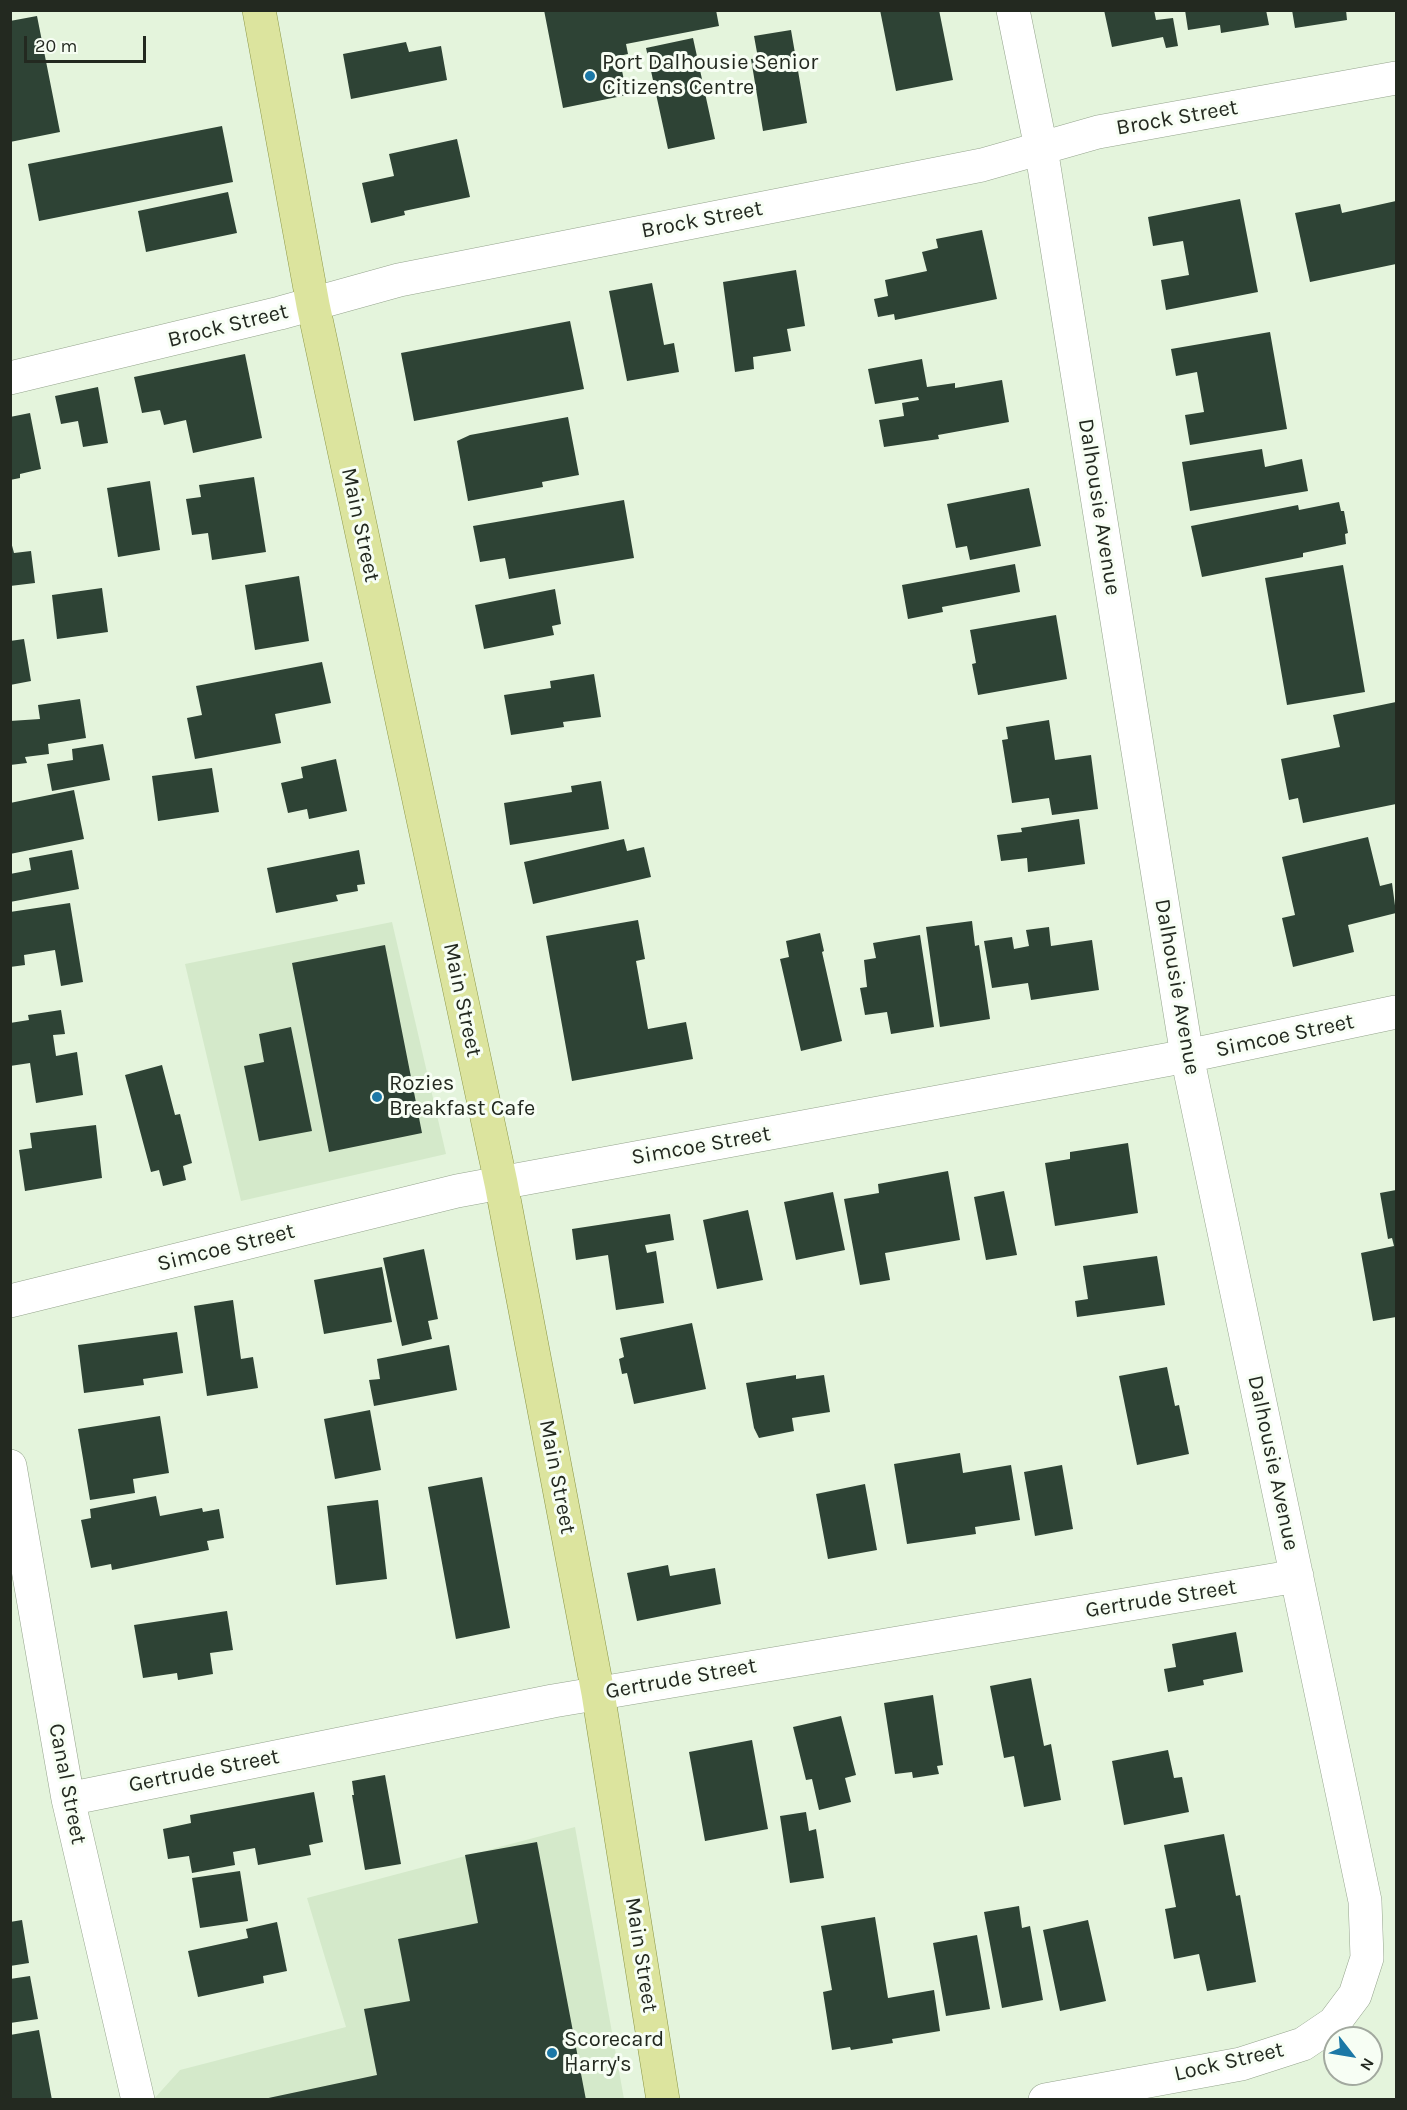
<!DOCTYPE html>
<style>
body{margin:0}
#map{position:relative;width:1407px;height:2110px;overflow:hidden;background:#e4f4dc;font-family:Karla,sans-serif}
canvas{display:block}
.frame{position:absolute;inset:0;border:12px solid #232920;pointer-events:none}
.north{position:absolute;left:1323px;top:2026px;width:60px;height:60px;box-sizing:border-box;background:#f7fef4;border:2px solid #a2a99f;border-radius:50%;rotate:121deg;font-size:16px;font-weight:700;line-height:24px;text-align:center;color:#232920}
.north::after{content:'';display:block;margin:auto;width:21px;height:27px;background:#1c78a6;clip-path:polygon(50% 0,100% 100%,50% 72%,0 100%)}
.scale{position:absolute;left:24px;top:36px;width:122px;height:27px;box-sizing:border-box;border:3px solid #232920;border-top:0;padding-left:8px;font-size:18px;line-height:21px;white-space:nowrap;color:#232920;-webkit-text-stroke:4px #f7fef4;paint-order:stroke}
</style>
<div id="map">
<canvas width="1407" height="2110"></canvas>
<div class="frame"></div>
<div class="north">N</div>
<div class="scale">20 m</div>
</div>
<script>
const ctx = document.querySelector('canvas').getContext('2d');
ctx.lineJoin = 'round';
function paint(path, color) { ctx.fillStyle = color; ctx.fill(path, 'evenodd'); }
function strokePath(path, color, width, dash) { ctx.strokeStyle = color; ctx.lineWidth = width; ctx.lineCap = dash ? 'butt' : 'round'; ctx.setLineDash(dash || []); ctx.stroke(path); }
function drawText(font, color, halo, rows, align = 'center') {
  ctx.font = font + ' Karla,sans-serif'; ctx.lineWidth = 6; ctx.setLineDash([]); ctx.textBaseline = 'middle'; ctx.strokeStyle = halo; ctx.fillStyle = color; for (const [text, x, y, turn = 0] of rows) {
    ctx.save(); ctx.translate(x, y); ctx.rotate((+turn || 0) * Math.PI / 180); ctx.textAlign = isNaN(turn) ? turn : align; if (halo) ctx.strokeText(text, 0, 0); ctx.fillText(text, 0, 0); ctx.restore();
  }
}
const built = new Path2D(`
 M392,922l54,232 -205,47 -56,-237z
 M575,1827l49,272 -471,1 27,-30 166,-43 -39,-129z`);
const building = new Path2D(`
 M544,10h172l3,16 -93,18 2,10 -9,2 8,39 -64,13z
 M880,10h59l14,70 -57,11z
 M1104,10h50l2,10 17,-2 5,28 -12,2 -3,-11 -51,10z
 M1185,10h81l3,15 -48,8 -1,-8 -32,5z
 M1292,10h54l1,10 -52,8z
 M37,16l23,116 -50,10v-121z
 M791,30l16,93 -44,8 -12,-72 7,-1 -4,-22z
 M693,38l22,101 -47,10 -22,-101z
 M406,42l3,10 32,-6 6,34 -96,19 -8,-45z
 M222,126l11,56 -194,39 -11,-57z
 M457,139l13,58 -66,14 1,4 -34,8 -9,-40 32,-7 -5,-22z
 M228,192l9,41 -91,19 -8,-41z
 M1240,199l18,93 -92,18 -5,-30 28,-5 -6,-34 -30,5 -5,-29z
 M1396,201v63l-86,18 -15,-69 45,-9 2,9z
 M982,230l15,69 -102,21 -1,-6 -16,3 -4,-18 14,-3 -3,-16 42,-9 -5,-19 16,-4 -2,-9z
 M796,270l9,56 -18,3 4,22 -38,6 1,12 -19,3 -12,-90z
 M652,283l12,62 10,-2 5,29 -52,9 -18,-90z
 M570,321l14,68 -170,32 -13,-68z
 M1270,332l17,97 -97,16 -5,-30 19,-3 -7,-40 -21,4 -5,-27z
 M245,354l17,84 -69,15 -7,-33 -22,5 -4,-15 -18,3 -8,-36z
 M922,359l5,28 28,-4v5l47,-8 7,42 -71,13 1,4 -55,8 -5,-27 25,-4 -2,-13 17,-3 -1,-3 -43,7 -7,-35z
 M98,387l10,56 -25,4 -5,-26 -17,3 -6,-28z
 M30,413l11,56 -21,5v4l-10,2v-63z
 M568,417l11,58 -37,7 1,5 -75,14 -11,-60 13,-6z
 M1262,449l3,18 37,-8 6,32 -118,20 -8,-49z
 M254,477l12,75 -54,8 -4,-27 -16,2 -6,-36 15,-2 -2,-12z
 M150,481l10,69 -42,7 -11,-69z
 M1029,488l12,58 -71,14 -3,-14 -11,2 -9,-44z
 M624,500l10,58 -125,21 -4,-21 -25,4 -7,-36z
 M1339,502l2,9h3l4,22 -3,1 1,10 -43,9v4l-101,20 -11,-51 107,-21 1,5z
 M10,538l4,15 17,-2 4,32 -25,3z
 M1015,564l5,28 -78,15 1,5 -35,7 -6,-34z
 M1343,565l22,127 -78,13 -22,-127z
 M299,576l10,65 -54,9 -10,-65z
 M102,588l6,44 -51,7 -5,-44z
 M555,589l6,35 -9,2 2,9 -70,14 -9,-44z
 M1056,615l11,64 -89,16 -6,-31 4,-1 -6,-33z
 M24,639l7,42 -21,4v-44z
 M322,662l9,41 -56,11 6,29 -86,16 -8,-41 15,-3 -6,-29z
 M594,674l7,43 -38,5 1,5 -53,8 -7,-40 47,-7 -1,-7z
 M80,699l6,39 -38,6 1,10 -24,3 2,6 -17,2v-44l30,-2 -2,-14z
 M1396,702v102l-93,19 -5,-25 -9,2 -8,-41 59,-12 -7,-32z
 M1049,720l6,40 36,-5 7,54 -46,6 -3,-17 -37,5 -10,-63 6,-1 -2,-12z
 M103,744l7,36 -58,11 -5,-27 26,-4 -1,-11z
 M336,759l11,52 -38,8 -2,-10 -19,4 -7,-30 22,-5 -2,-11z
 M212,768l7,44 -61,9 -6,-45z
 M601,781l8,48 -99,16 -6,-42 68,-11 -1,-6z
 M74,790l10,49 -74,15v-51z
 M1079,819l6,45 -57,8 -1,-14 -26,3 -4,-26 25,-3 -1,-4z
 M1368,837l12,49 12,-3 4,30 -48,12 6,27 -61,15 -11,-49 13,-3 -13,-58z
 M624,839l3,12 17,-4 7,30 -118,27 -9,-42z
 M72,850l7,39 -69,13v-28l21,-4 -2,-12z
 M359,850l6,34 -8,1 1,6 -22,4 2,6 -62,12 -9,-45z
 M70,903l13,79 -22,4 -6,-36 -31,5 1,10 -15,2v-55z
 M638,920l7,39 -9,2 12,68 38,-7 7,37 -121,22 -26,-145z
 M972,921l3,25 4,-1 11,74 -50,8 -14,-100z
 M1049,927l2,19 41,-6 7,50 -68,10 -3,-17 -36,5 -8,-47 28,-4 2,12 15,-3 -3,-16z
 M820,933l4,18 -2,1 20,89 -41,10 -21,-92 9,-2 -3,-16z
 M920,935l14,92 -43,7 -4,-22 -22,3 -5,-27 7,-1 -3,-27 12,-2 -3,-15z
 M385,945l37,188 -93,19 -37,-189z
 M61,1010l4,24 -12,1 3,21 21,-4 6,43 -47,8 -6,-40 -20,3v-43l19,-3 -1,-5z
 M291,1027l21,104 -53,10 -15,-75 20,-4 -5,-28z
 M162,1065l13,50 5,-1 12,49 -9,3 3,14 -23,6 -4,-16 -8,2 -26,-97z
 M96,1125l6,53 -77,13 -6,-41 13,-2 -2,-15z
 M1128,1143l10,70 -83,13 -10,-63 25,-4v-7z
 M948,1171l12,69 -75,13 5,27 -30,5 -16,-86 35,-6 -1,-9z
 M1396,1190v127l-23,4 -12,-68 33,-7 -2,-8 -4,1 -8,-46z
 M1004,1191l13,64 -31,5 -12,-63z
 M833,1192l12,58 -49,10 -12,-58z
 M748,1210l15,70 -46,9 -14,-69z
 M670,1214l4,26 -29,5 2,8 9,-2 8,52 -48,7 -8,-55 -32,5 -4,-31z
 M424,1249l14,70 -10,2 4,18 -30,7 -19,-88z
 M1157,1256l8,49 -88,12 -2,-16 13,-2 -5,-33z
 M382,1267l10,55 -68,12 -10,-54z
 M233,1300l8,59 12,-2 5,31 -51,8 -13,-90z
 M692,1323l14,66 -72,15 -7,-31 -5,1 -3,-15 5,-2 -4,-19z
 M177,1332l6,41 -40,6 1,6 -60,8 -6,-48z
 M449,1345l8,45 -83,16 -5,-26 11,-1 -3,-20z
 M1167,1367l8,39 4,-1 10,49 -52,11 -18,-89z
 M796,1375v4l28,-4 6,37 -38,6 2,13 -35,7 -5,-10 -8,-45z
 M370,1410l11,60 -46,9 -11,-60z
 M160,1416l9,57 -36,6 2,14 -45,7 -12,-71z
 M960,1453l3,20 48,-8 9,55 -45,7 1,7 -69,10 -13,-80z
 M1062,1465l11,64 -38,7 -11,-64z
 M482,1477l28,151 -54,11 -28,-152z
 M865,1484l12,66 -49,9 -12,-65z
 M156,1496l4,20 42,-8 1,4 16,-3 5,29 -17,3 2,9 -97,20 -1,-6 -20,4 -10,-48 10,-2 -1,-9z
 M378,1500l9,79 -51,6 -9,-79z
 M668,1565l2,11 45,-8 6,36 -84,17 -10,-48z
 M227,1611l6,39 -23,3 3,21 -35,6 -1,-7 -34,5 -9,-53z
 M1236,1632l7,40 -40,8 1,5 -36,7 -4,-23 12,-2 -4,-23z
 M1031,1678l13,68 7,-2 10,56 -37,7 -10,-51 -10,2 -14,-72z
 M933,1695l10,70 -6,1 2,8 -26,4 -1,-6 -17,2 -11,-71z
 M841,1716l15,59 -11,3 6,24 -32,8 -7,-31 -6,1 -13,-53z
 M752,1740l16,89 -63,12 -16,-89z
 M1168,1750l6,28 8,-1 7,35 -65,13 -12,-64z
 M385,1775l16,89 -36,6 -13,-75h2l-2,-14z
 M314,1792l9,50 -14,3 2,10 -53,10 -3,-17 -22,4 2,13 -43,8 -3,-17 -21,3 -5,-30 28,-6 -1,-8z
 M806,1812l3,19 7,-2 8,49 -34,5 -10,-67z
 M1224,1834l12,62 4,-1 16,87 -49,9 -8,-37 -25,5 -9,-50 11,-2 -12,-62z
 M537,1842l49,258h-327l118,-25 -13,-66 46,-8 -12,-62 80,-16 -13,-68z
 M240,1871l8,50 -48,7 -8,-50z
 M1019,1906l3,22 8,-2 13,74 -41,8 -18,-96z
 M875,1917l13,81 46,-8 6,41 -48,8 1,4 -42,7 -1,-3 -18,3 -9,-58 9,-2 -11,-64z
 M22,1920l7,43 -19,3v-44z
 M1088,1920l18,81 -46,10 -17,-81z
 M277,1922l10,49 -24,5 1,7 -66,14 -10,-46 60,-13 -2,-9z
 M977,1935l13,74 -44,7 -13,-73z
 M30,1976l8,43 -28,4v-44z
 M39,2030l13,70h-42v-65z`);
const minor = new Path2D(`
 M1013,10l28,138 146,908 178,845 2,57 -12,37 -21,28 -31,21 -62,20 -196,36
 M10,378l270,-65 119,-33 583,-115 116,-33 298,-54
 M10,1301l447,-110 730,-135 209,-44
 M10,1466l58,333 70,301
 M68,1799l485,-98 744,-125`);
const major = new Path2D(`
 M259,10l54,295 188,878 97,510 65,407`);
const markers = [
 [590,76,6,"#1c78a6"],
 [377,1097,6,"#1c78a6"],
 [552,2053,6,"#1c78a6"]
];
const poiNames = [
 ["Port Dalhousie Senior",602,63],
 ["Citizens Centre",602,88],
 ["Rozies",389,1084],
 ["Breakfast Cafe",389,1109],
 ["Scorecard",564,2040],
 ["Harry's",564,2065]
];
const streetNames = [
 ["Brock Street",1177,118,-10],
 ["Brock Street",702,220,-11],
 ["Brock Street",228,326,-14],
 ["Dalhousie Avenue",1099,507,81],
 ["Main Street",360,525,78],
 ["Dalhousie Avenue",1177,987,80],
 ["Main Street",462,1000,78],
 ["Simcoe Street",1285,1036,-12],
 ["Simcoe Street",701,1146,-10],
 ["Simcoe Street",226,1248,-14],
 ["Dalhousie Avenue",1273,1463,78],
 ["Main Street",557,1477,79],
 ["Gertrude Street",1161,1599,-9],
 ["Gertrude Street",681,1679,-10],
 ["Gertrude Street",204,1771,-11],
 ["Canal Street",67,1784,79],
 ["Main Street",641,1955,81],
 ["Lock Street",1229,2062,-13]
];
paint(built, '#d4e9ca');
paint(building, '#2e4335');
strokePath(minor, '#95a48d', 34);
strokePath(major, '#8c9748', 34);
strokePath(minor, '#fff', 33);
strokePath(major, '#dce49e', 33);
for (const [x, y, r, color] of markers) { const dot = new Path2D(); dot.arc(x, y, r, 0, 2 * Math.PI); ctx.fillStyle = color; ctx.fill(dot); strokePath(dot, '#f7fef4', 2); }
drawText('22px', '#232920', '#f7fef4', poiNames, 'left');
drawText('22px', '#232920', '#f7fef4', streetNames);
</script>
